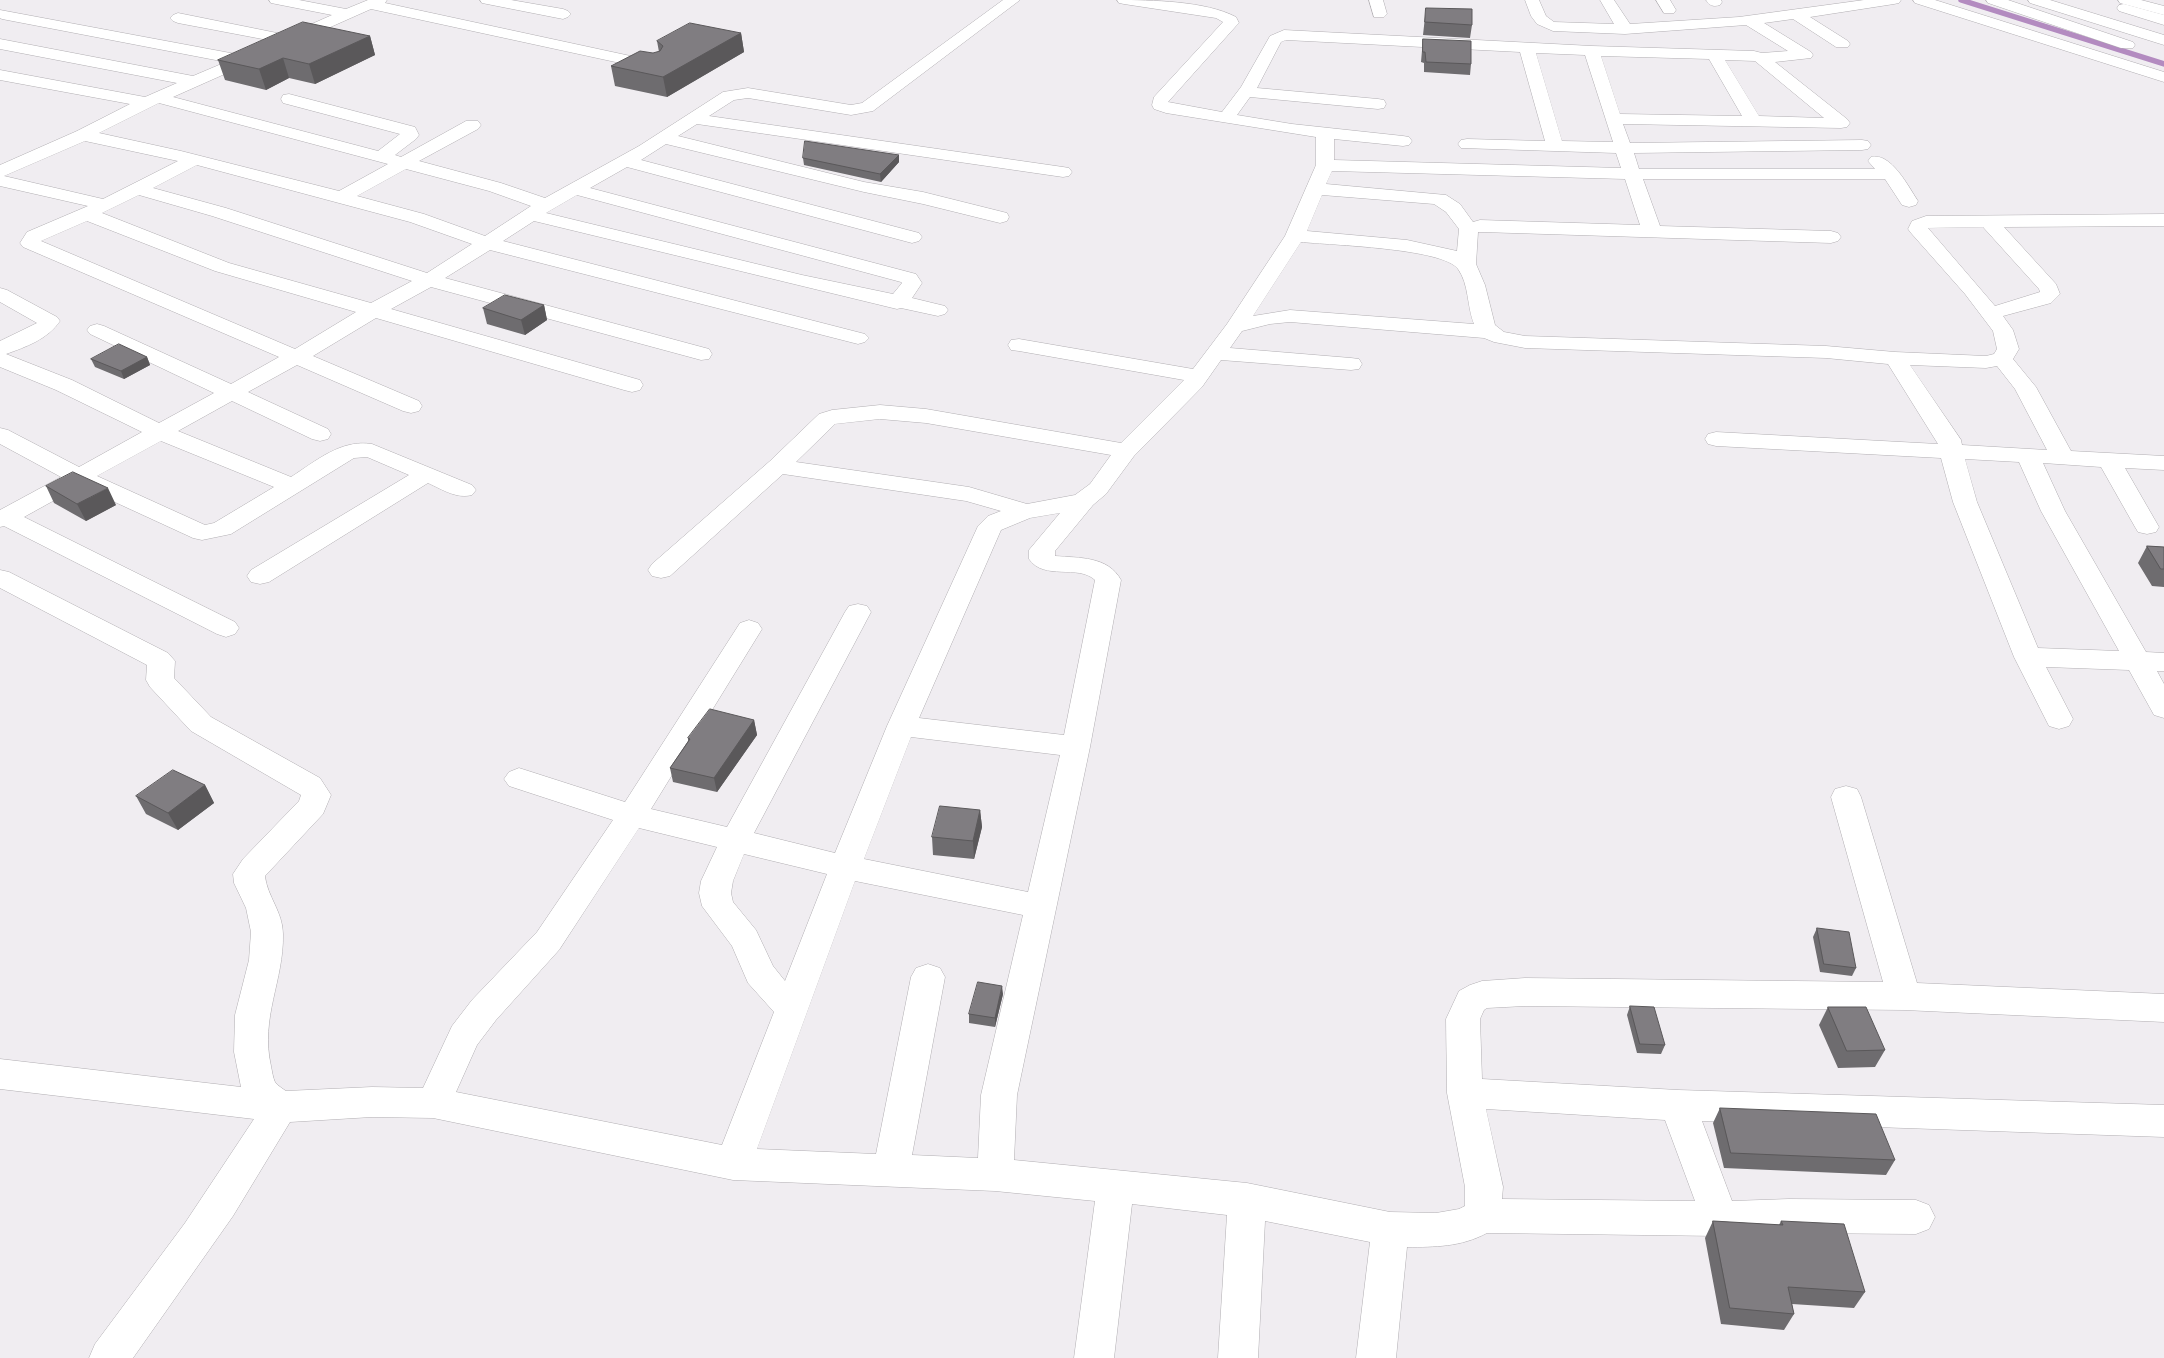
<!DOCTYPE html>
<style>
body{margin:0}
canvas{display:block;background:#f0edf1}
</style>
<canvas width="2164" height="1358"></canvas>
<script>
const ctx = document.querySelector('canvas').getContext('2d');
ctx.lineJoin = 'round';
function strokePath(path, color, width, dash) { ctx.strokeStyle = color; ctx.lineWidth = width; ctx.lineCap = dash ? 'butt' : 'round'; ctx.setLineDash(dash || []); ctx.stroke(path); }
function paint(path, color) { ctx.fillStyle = color; ctx.fill(path, 'evenodd'); }
const stream = new Path2D(`
 M1961,0l203,64`);
const minor = new Path2D(`
 M269,0h30l47,9 22,-9h19l-2,3 278,60 2,3 -2,3 -6,2 -286,-62 -198,88 205,54 22,-17 -117,-31 -2,-4 2,-4 6,-1 126,33 4,8 -3,4 -21,16 6,2 65,-36h12l3,4 -3,4 -59,32 82,22 44,15 94,-52 84,-54 25,-4 103,17 11,-2 141,-103h17l-147,111 -22,4 -103,-17 -14,2 -25,16 354,51 6,1 3,4 -3,4 -6,1 -366,-53 -19,12 186,46 59,10 84,21 2,4 -2,4 -7,2 -77,-19 -59,-12 -198,-48 -25,16 278,73 3,4 -3,4 -7,2 -285,-76 -37,21 326,86 6,9 -10,15 33,8 3,4 -3,4 -7,2 -37,-8 -4,1 -363,-88 -31,20 362,93 4,4 -4,4 -7,2 -368,-94 -45,28 264,71 3,5 -3,5 -8,1 -270,-73 -40,22 249,71 3,5 -3,5 -8,2 -8,-2 -248,-72 -63,38 106,45 3,5 -3,5 -8,2 -8,-2 -106,-46 -49,27 80,37 3,5 -3,5 -8,2 -8,-2 -80,-38 -54,30 113,46c25,-16 50,-38 81,-33l100,41 4,5 -4,5c-15,4 -29,-5 -44,-12l-159,99 -9,2 -9,-2 -4,-6 4,-6 158,-95 -42,-18 -13,1 -123,76 -29,6 -9,-2 -113,-52 -56,31 211,105 4,6 -4,6 -9,3 -9,-3 -213,-108 -4,1v-17l61,-33 -61,-33v-16l8,2 71,37 63,-35 -86,-42 -56,-23v-26l37,-18 -37,-21v-14l7,2 50,27 3,4c-12,18 -34,26 -54,33l66,26 87,43 55,-30 -124,-59 -3,-4 3,-4 7,-2 7,2 127,58 48,-27 -256,-110 -3,-4 7,-11 61,-26 -88,-20v-21l77,-34 53,-27 -130,-24v-10l145,27 32,-14 -177,-34v-10l193,37 33,-14 -224,-43 -2,-1v-8l241,45 32,-14 -95,-18 -5,-2 -3,-3 3,-3 5,-2 109,22 45,-20 -56,-11 -5,-1zM159,103l229,61 -49,27 -158,-40 -82,-18zM85,141l93,20 -75,38 -99,-23zM197,165l213,57 62,22 -45,29 -201,-65 -73,-20zM406,169l83,22 42,15 -46,30 -61,-22 -67,-18zM139,195l73,21 200,65 -41,22 -142,-40 -127,-50zM577,195l324,87 1,1 -9,11 -91,-19 -256,-62zM87,221l128,50 141,41 -61,37 -254,-108zM161,441l113,46 -60,36 -9,2 -108,-49z
 M480,0h31l52,9 5,2 3,3 -3,3 -5,2 -76,-15 -5,-1z
 M1117,0c34,0 89,1 119,17l3,6 -3,3 -68,76 54,10 19,-25 29,-51 14,-6 308,16 162,5 8,2 26,-2 -42,-26 -121,9 -72,-3 -16,-7 -6,-8 -6,-16h14l7,16 8,6 60,2 -14,-24h14l16,24 109,-7 125,-17h37l-2,3 -5,1 -84,13 38,24 2,3 -2,3h-12l-43,-28 -29,4 47,29 2,3 -2,3 -36,4 72,57 3,4 -3,4 -6,1 -218,-4 7,19 232,-3 6,1 3,4 -3,4 -6,1 -228,3 5,16h236l-7,-8 3,-4c20,-5 37,29 47,44l-2,4 -7,2 -7,-2 -17,-26h-242l17,47 171,5 7,2 3,4 -3,4 -7,2 -350,-11h-3l-2,32 9,21 10,40 9,7 21,4 301,10 69,6 91,4 8,-2 3,-5 -4,-18 -28,-37 -54,-61 -3,-4 4,-8 14,-5 238,-2v12l-160,1 52,57 4,10 -9,9 -48,13 10,14 6,19 -6,10 23,28 35,64 93,5v14l-39,-2 34,59 -3,5 -9,2 -9,-2 -3,-5 -34,-60 -58,-4 22,48 81,141 18,1v18h-7l7,13v34l-10,-3 -25,-45 -83,-3 27,52 -4,7 -10,3 -10,-3 -35,-69 -61,-155 -12,-44 -225,-12 -8,-2 -3,-5 3,-5 8,-2 222,12 -50,-80 -62,-6 -301,-10 -31,-6 -10,-4 -194,-16 -20,2 -28,7 -12,17 121,10 8,1 3,5 -3,5 -8,1 -130,-10 -19,27 -68,69 -28,38 -13,11 -38,46v5c24,2 53,0 66,24l-31,167 -73,348 -3,65 233,23 143,29 46,1 23,-4 6,-3v-19l-18,-94 -1,-74 13,-28 11,-6 12,-4 43,-3 358,4 -52,-185 4,-8 11,-3 11,3 4,8 56,186 247,11v28l-260,-12 -379,-4 -38,2 -3,2 -4,9 2,60 196,11 486,15v32l-462,-16 30,80 57,-2 127,1 13,5 6,12 -6,12 -13,5 -127,-1 -69,3 -233,-3c-26,14 -52,14 -80,14l-11,111h-40l14,-116 -105,-21 -7,137h-40l9,-143 -95,-11 -18,154h-40l21,-157 -100,-10 -262,-11 -300,-62 -61,-1 -82,5 -57,94 -100,142h-44l6,-14 90,-121 69,-104 -254,-30v-30l241,28 -7,-35 1,-37 14,-55 2,-28 -5,-24 -12,-25 -1,-9 10,-15 56,-58 2,-6 -110,-64 -41,-44 -4,-7 1,-15 -147,-77v-18l9,2 159,81 7,8 -1,17 37,39 109,61 11,17 -8,19 -58,62c2,20 18,36 18,58 1,47 -23,83 -12,132 1,5 2,12 4,16 2,3 8,7 11,9l86,-4 51,1 29,-62 20,-26 65,-68 76,-112 -104,-34 -5,-7 5,-7 10,-4 106,34 115,-179 9,-3 9,3 4,6 -111,180 76,18 118,-215 4,-6 9,-2 9,2 4,6 -117,221 81,20 52,-127 91,-200 10,-10 13,-5 -35,-10 -183,-27 -113,102 -9,2 -9,-2 -4,-6 4,-6 118,-103 49,-47 13,-4 48,-5 46,4 195,34 63,-63 -165,-29 -8,-1 -3,-5 3,-5 8,-1 174,30 34,-45 58,-88 31,-71v-28l-150,-24 -12,-4 -2,-4 2,-8 69,-75 -7,-4 -92,-14 -5,-1zM1286,40l234,12 25,89 -78,-2 -6,1 -3,4 3,4 155,5 5,15 -287,-8v-21l69,7 6,-1 3,-4 -3,-4 -6,-1 -111,-12 -55,-9 13,-18 128,12 6,-1 2,-4 -2,-4 -6,-1 -121,-11 24,-46zM1536,53l49,2 28,87 -51,-1zM1601,56l108,3 33,57 -122,-2zM1725,60l30,1 69,57 -65,-2zM1332,171l293,8 15,46 -160,-5 -7,2 -13,-18 -14,-9 -120,-11zM1322,195l112,9 12,8 13,17 -2,22 -50,-11 -100,-9zM1983,227l56,62 1,3 -45,14 -67,-78zM1301,242c28,3 142,6 157,27 11,15 9,38 16,55l-184,-14 -37,6zM1910,365l76,3 11,-2 18,23 32,61 -85,-5 -1,-5zM880,419l46,4 185,32 -21,29 -15,11 -48,9 -58,-17 -173,-25 39,-38zM1965,459l54,3 22,49 78,140 -81,-3 -61,-146zM1060,513l-31,37v9c15,22 49,5 66,21l-31,155 -145,-17 82,-188 29,-12zM911,737l149,18 -32,137 -164,-33zM639,828l78,19 -16,34 -2,12 3,13 30,40 16,37 26,29 -52,133 -266,-53 21,-47 19,-25 63,-70zM744,854l83,20 -42,107 -12,-15 -17,-36 -23,-28 -2,-9 2,-12zM855,881l168,34 -42,180 -3,63 -66,-3 33,-178 -5,-9 -12,-4 -12,4 -5,9 -35,177 -119,-5zM1486,1109l179,11 30,81 -193,-2 1,-12z
 M1369,0h14l4,14 -3,3h-10z
 M1656,0h14l6,10 -2,3h-10z
 M1706,0h15l1,2 -2,3c-7,2 -10,1 -14,-5z
 M1913,0h22l229,72v10l-249,-79z
 M1986,0h22l125,42 2,3 -2,3h-12l-133,-45z
 M2118,0h23l23,6v9l-44,-12z`);
const major = new Path2D(`
 M2028,0h22l114,35v10l-134,-42z
 M2124,4l40,11v10l-45,-14 -2,-3 2,-3z`);
const wall = new Path2D(`
 M1426,8l46,17 -2,13 -47,-3z
 M741,33l3,19 -77,45 -52,-11 -4,-20 48,-14 -2,-11z
 M370,36l5,19 -60,29 -26,-6 -23,12 -41,-10 -7,-20z
 M1423,39l48,25 -1,11 -46,-3v-9l-3,-1z
 M899,155v7l-18,20 -77,-17 -1,-7z
 M544,305l3,15 -22,15 -38,-11 -4,-16z
 M147,357l3,8 -26,14 -29,-12 -4,-8z
 M46,486l70,19 -30,16 -32,-18z
 M2147,546l17,1v40l-12,-1 -14,-23z
 M754,720l3,15 -40,57 -44,-10 -3,-14 18,-27v-3z
 M205,785l9,18 -36,27 -32,-16 -10,-18z
 M980,810l2,17 -8,32 -41,-4 -1,-18z
 M1817,928l39,40 -4,8 -32,-4 -7,-35z
 M1003,994l-8,33 -26,-4v-9z
 M1630,1006l35,39 -4,9 -24,-1 -10,-38z
 M1828,1007l57,43 -10,17 -37,1 -19,-43z
 M1720,1108l175,52 -9,15 -162,-7 -11,-45z
 M1713,1221l66,4 2,-4 84,71 -11,16 -62,-4 2,10 -10,16 -63,-6 -16,-86z`);
const shadedWall = new Path2D(`
 M741,33l3,19 -77,45 -4,-20z
 M370,36l5,19 -60,29 -6,-20z
 M283,58l6,20 -23,12 -7,-21z
 M899,155v7l-18,20 -1,-8z
 M544,305l3,15 -22,15 -4,-15z
 M147,357l3,8 -26,14 -3,-8z
 M108,488l8,17 -30,16 -9,-17z
 M754,720l3,15 -40,57 -3,-14z
 M205,785l9,18 -36,27 -10,-17z
 M980,810l2,17 -8,32 -1,-18z
 M1002,986l1,8 -8,33v-9z`);
const building = new Path2D(`
 M1426,8l46,1v16l-47,-3z
 M303,22l67,14 -61,28 -26,-6 -24,11 -41,-9z
 M690,23l51,10 -78,44 -52,-11 29,-15 13,2 7,-2 3,-5 -6,-5z
 M1423,39l48,2v23l-45,-2 -1,-10h-2z
 M805,141l94,14 -19,19 -77,-16z
 M505,295l39,10 -23,15 -38,-12z
 M119,344l28,13 -26,14 -30,-12z
 M73,472l35,16 -31,16 -31,-18z
 M2147,546l17,1v22h-3z
 M710,709l44,11 -40,58 -44,-10 20,-29 -2,-1z
 M173,770l32,15 -37,28 -32,-17z
 M940,806l40,4 -7,31 -41,-4z
 M1817,928l32,4 7,36 -32,-4z
 M978,982l24,4 -7,32 -26,-4z
 M1630,1006l24,1 11,38 -25,-1z
 M1828,1007h38l19,43 -38,1z
 M1720,1108l156,6 19,46 -164,-7z
 M1713,1221l70,4 -2,-4 63,3 21,68 -77,-5 6,27 -64,-6z`);
strokePath(stream, '#b38bc0', 5.5);
strokePath(minor, '#b1aeb2', 1);
strokePath(major, '#b1aeb2', 1);
paint(minor, '#fff');
paint(major, '#fff');
paint(wall, '#6e6c6f');
paint(shadedWall, '#5a585a');
paint(building, '#807d81');
strokePath(building, '#5a585a', 1);
</script>
